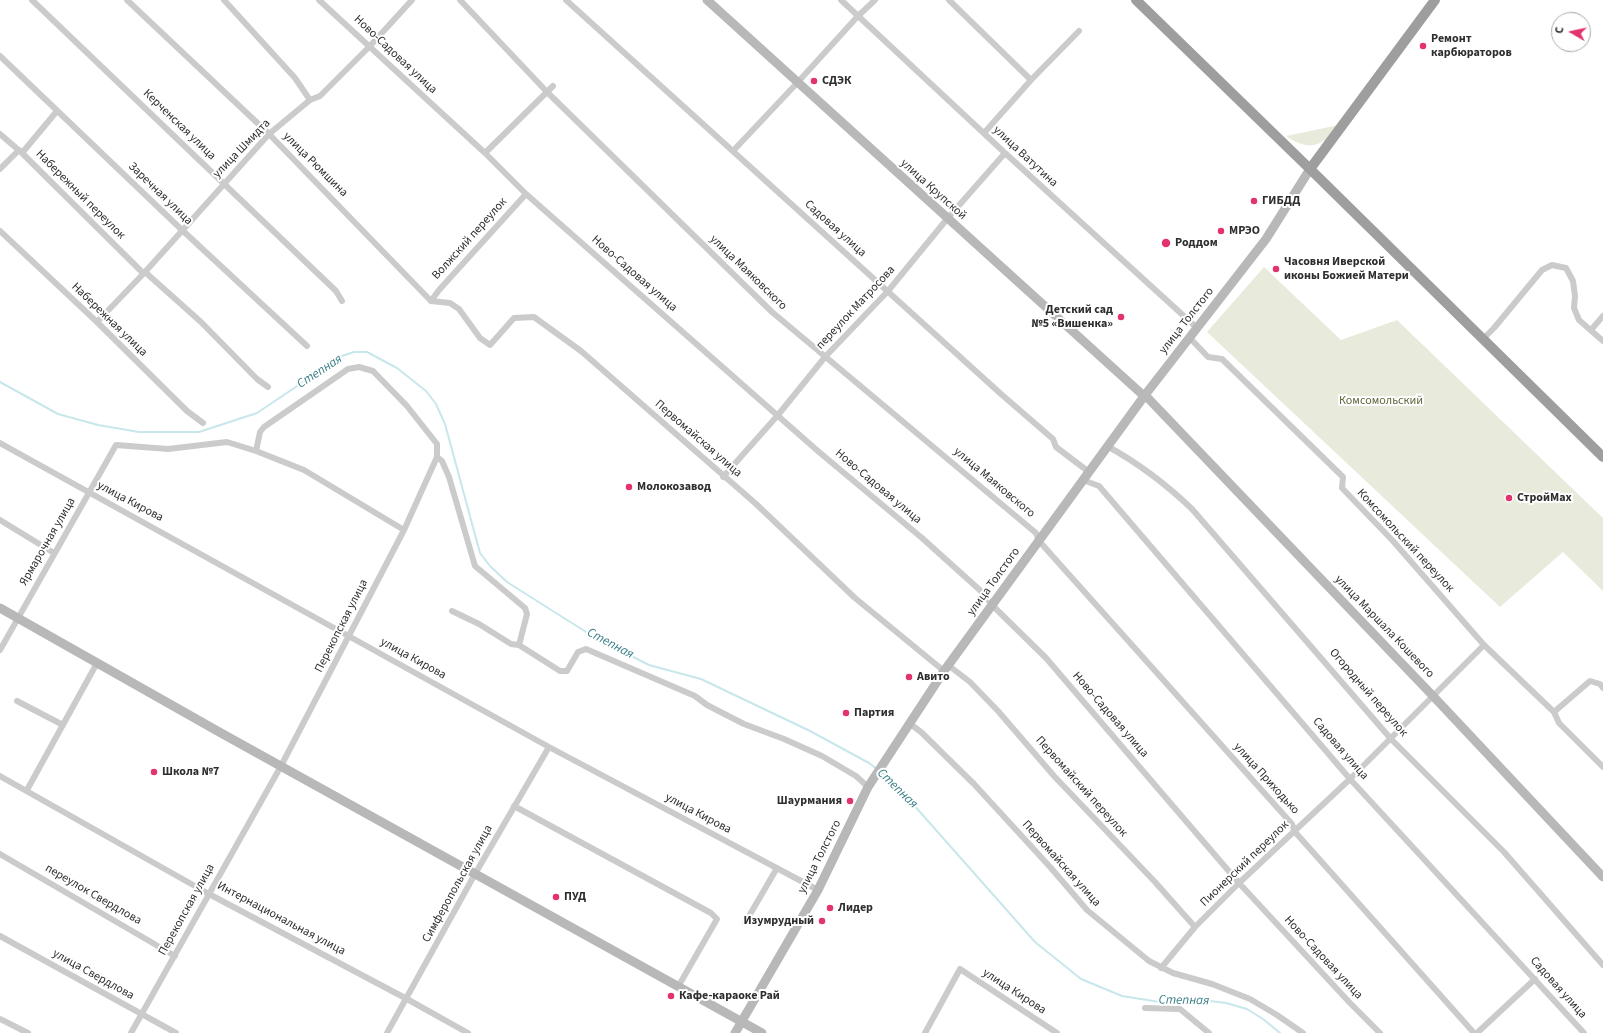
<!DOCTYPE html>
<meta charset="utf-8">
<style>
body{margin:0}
#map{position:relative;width:1603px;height:1033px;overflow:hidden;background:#fff;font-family:"Source Sans 3",sans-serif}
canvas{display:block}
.north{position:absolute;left:1551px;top:12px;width:40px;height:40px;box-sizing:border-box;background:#fff;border:1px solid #ababab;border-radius:50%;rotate:279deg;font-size:11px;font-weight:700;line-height:16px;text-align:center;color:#2e2e2e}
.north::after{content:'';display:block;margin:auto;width:14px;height:18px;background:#e2336e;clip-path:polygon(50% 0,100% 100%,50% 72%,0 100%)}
</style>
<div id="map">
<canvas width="1603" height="1033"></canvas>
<div class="north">С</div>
</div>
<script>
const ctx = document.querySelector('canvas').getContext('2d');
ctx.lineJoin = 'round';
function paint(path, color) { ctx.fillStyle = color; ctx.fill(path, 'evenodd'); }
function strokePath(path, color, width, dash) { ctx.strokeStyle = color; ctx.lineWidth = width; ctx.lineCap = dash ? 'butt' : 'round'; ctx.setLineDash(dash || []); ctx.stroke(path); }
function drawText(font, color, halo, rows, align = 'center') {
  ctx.font = font + ' "Source Sans 3",sans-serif'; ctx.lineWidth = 4; ctx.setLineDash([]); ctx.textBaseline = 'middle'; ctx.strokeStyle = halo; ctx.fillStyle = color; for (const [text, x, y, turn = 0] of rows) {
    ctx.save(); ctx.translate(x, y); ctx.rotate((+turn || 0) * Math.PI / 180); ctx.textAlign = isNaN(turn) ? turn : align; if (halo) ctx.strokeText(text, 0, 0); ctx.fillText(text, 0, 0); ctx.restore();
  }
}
const green = new Path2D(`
 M1339,125c-16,22 -30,27 -53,11z
 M1264,267l77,73 56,-20 206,198v73l-40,-39 -63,55 -293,-275z`);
const stream = new Path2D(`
 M0,382l58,32 40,11 41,7h60l58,-19 85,-57 12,-4h13l30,16 29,23 10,13 9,20 35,129 10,13 17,16 87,55 55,28 52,14 109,52 59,32 8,6
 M881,772l16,14 138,156 46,37 41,17 44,7 36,-3 24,3 21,6 16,10 17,14`);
const minor = new Path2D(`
 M32,0l304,291 6,10
 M127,0l142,134 162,167
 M224,0l71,78 15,22
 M319,0l166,153 41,41 293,258 103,86 60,54 10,13 54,53 193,225 111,120 30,30
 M460,0l87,92 225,220 264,221 3,8 253,283 3,8 179,201
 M566,0l435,394 52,45 3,8 33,25
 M841,0l164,153 192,175
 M949,0l82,80
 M0,56l182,174 125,116
 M984,133l47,-53 48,-49
 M0,134l22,19 121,120
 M733,151l65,-69 60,-66 17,-16
 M22,153l35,-42
 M485,153l68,-67
 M0,169l19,-19
 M0,231l97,91 90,89 16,12
 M145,272l56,50 56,57 11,8
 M431,301l19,2 9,6 21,29 10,7 24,-27 20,-1 47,34 174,152 100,95 89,73
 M431,301l8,-11 87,-96
 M97,322l48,-50 124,-138 41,-34 10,-4 50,-50 42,-46
 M1591,330l12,-14
 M1190,338l18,19 14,2 121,118 -1,11 51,53 91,104 70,67 5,11 44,44
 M1483,339l11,-11 48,-58 10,-5 14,3 7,13 2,15 -1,12 5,12 24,21
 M0,443l549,304 269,143
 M1107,446c31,17 60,39 85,63l199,230 113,113 99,113
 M437,457l5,4 7,16 26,89 50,42 2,6 -8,31 41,26h7l11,-19 8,-3 109,47 12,9 37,19 40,15 38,17 34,20 12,11
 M723,477l55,-62 47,-58 63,-66 59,-72 58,-66
 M1083,480l16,6 251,293 234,254
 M0,520l54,33
 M452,611l27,13 32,20 8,1
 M0,650l116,-205 52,4 59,-7 29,9 48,19 100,60
 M948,665l22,17 28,29 56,65 101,106 40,45
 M17,701l46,24
 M1554,712l36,-31 10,3 3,4
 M909,723l12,9 53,52 77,84 36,42 62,51 24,12 39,11 38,15 27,16 26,18
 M0,776l209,118 198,105 61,34
 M27,790l70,-127
 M514,806l197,107 6,6 -39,68
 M0,854l175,102
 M745,923l32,-55
 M0,936l176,97
 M1161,968l34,-41 44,-44 111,-104 134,-134
 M1145,1008l35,1 29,24
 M0,1019l28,14
 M131,1033l150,-267 123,-236 33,-73v-13l-30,-38 -34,-35 -14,-4 -11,2 -84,58 -4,5 -4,19
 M387,1033l88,-159 74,-127
 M925,1033l35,-64 97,64
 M1477,1033l58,-54`);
const secondary = new Path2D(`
 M707,0l437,396
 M1145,395l288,301 170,181
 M0,608l221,125 541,300
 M735,1033l83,-143 50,-103 76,-116 201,-276 121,-156 44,-70`);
const trunk = new Path2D(`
 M1136,0l174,169 293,288
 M1310,169l125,-169`);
const markers = [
 [1423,46,4,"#e2336e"],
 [814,81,4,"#e2336e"],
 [1254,201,4,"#e2336e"],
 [1221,231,4,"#e2336e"],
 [1166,243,5,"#e2336e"],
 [1276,269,4,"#e2336e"],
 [1121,317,4,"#e2336e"],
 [629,487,4,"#e2336e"],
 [1509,498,4,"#e2336e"],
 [909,677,4,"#e2336e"],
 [846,713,4,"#e2336e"],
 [154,772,4,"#e2336e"],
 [850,801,4,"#e2336e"],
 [556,897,4,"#e2336e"],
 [830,908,4,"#e2336e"],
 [822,921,4,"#e2336e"],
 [671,996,4,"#e2336e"]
];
const poiNames = [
 ["Ремонт",1431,39],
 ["карбюраторов",1431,53],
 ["СДЭК",822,81],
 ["ГИБДД",1262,201],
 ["МРЭО",1229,231],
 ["Роддом",1175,243],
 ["Часовня Иверской",1284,262],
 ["иконы Божией Матери",1284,276],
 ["Детский сад",1113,310,"right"],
 ["№5 «Вишенка»",1113,324,"right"],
 ["Молокозавод",637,487],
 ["СтройMax",1517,498],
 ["Авито",917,677],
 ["Партия",854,713],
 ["Школа №7",162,772],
 ["Шаурмания",842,801,"right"],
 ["ПУД",564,897],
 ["Лидер",838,908],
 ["Изумрудный",814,921,"right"],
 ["Кафе-караоке Рай",679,996]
];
const streetNames = [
 ["Ново-Садовая улица",395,55,43],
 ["Керченская улица",179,125,44],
 ["улица Шмидта",242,149,-46],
 ["улица Ватутина",1025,157,43],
 ["улица Рюмшина",315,165,45],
 ["улица Крупской",933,190,42],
 ["Заречная улица",160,194,44],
 ["Набережный переулок",80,195,45],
 ["Садовая улица",835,229,42],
 ["Волжский переулок",470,239,-48],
 ["улица Маяковского",748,273,44],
 ["Ново-Садовая улица",634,274,41],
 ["переулок Матросова",856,308,-47],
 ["Набережная улица",109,320,44],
 ["улица Толстого",1187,321,-52],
 ["Первомайская улица",698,439,41],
 ["улица Маяковского",994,483,40],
 ["Ново-Садовая улица",878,487,40],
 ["улица Кирова",130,502,28],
 ["Комсомольский переулок",1405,541,47],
 ["Ярмарочная улица",48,542,-60],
 ["улица Толстого",994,582,-54],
 ["Перекопская улица",342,626,-63],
 ["улица Маршала Кошевого",1384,627,46],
 ["улица Кирова",413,659,29],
 ["Огородный переулок",1368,693,49],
 ["Ново-Садовая улица",1110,715,49],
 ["Садовая улица",1340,749,49],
 ["улица Приходько",1266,779,48],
 ["Первомайский переулок",1081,787,48],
 ["улица Кирова",698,814,28],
 ["улица Толстого",820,857,-63],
 ["Первомайская улица",1061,864,48],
 ["Пионерский переулок",1245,864,-44],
 ["Симферопольская улица",458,884,-61],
 ["переулок Свердлова",93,895,30],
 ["Перекопская улица",187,910,-61],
 ["Интернациональная улица",281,919,28],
 ["Ново-Садовая улица",1323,958,47],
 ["улица Свердлова",93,975,29],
 ["Садовая улица",1558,988,48],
 ["улица Кирова",1014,992,33]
];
const parkNames = [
 ["Комсомольский",1381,401]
];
const waterNames = [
 ["Степная",320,372,-33],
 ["Степная",610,644,28],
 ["Степная",897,789,44],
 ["Степная",1184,1001,1]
];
paint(green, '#e8ebdc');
strokePath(stream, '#c8e7eb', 2);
strokePath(minor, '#cbcbcb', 6);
strokePath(secondary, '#b8b8b8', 9);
strokePath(trunk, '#9e9e9e', 10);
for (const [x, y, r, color] of markers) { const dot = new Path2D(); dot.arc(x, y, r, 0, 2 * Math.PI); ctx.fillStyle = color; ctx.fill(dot); strokePath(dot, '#fff', 1.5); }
drawText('bold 12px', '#2e2e2e', '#fff', poiNames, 'left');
drawText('12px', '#2e2e2e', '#fff', streetNames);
drawText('12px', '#5d693c', '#fff', parkNames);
drawText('italic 13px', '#3b7f89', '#fff', waterNames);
</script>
